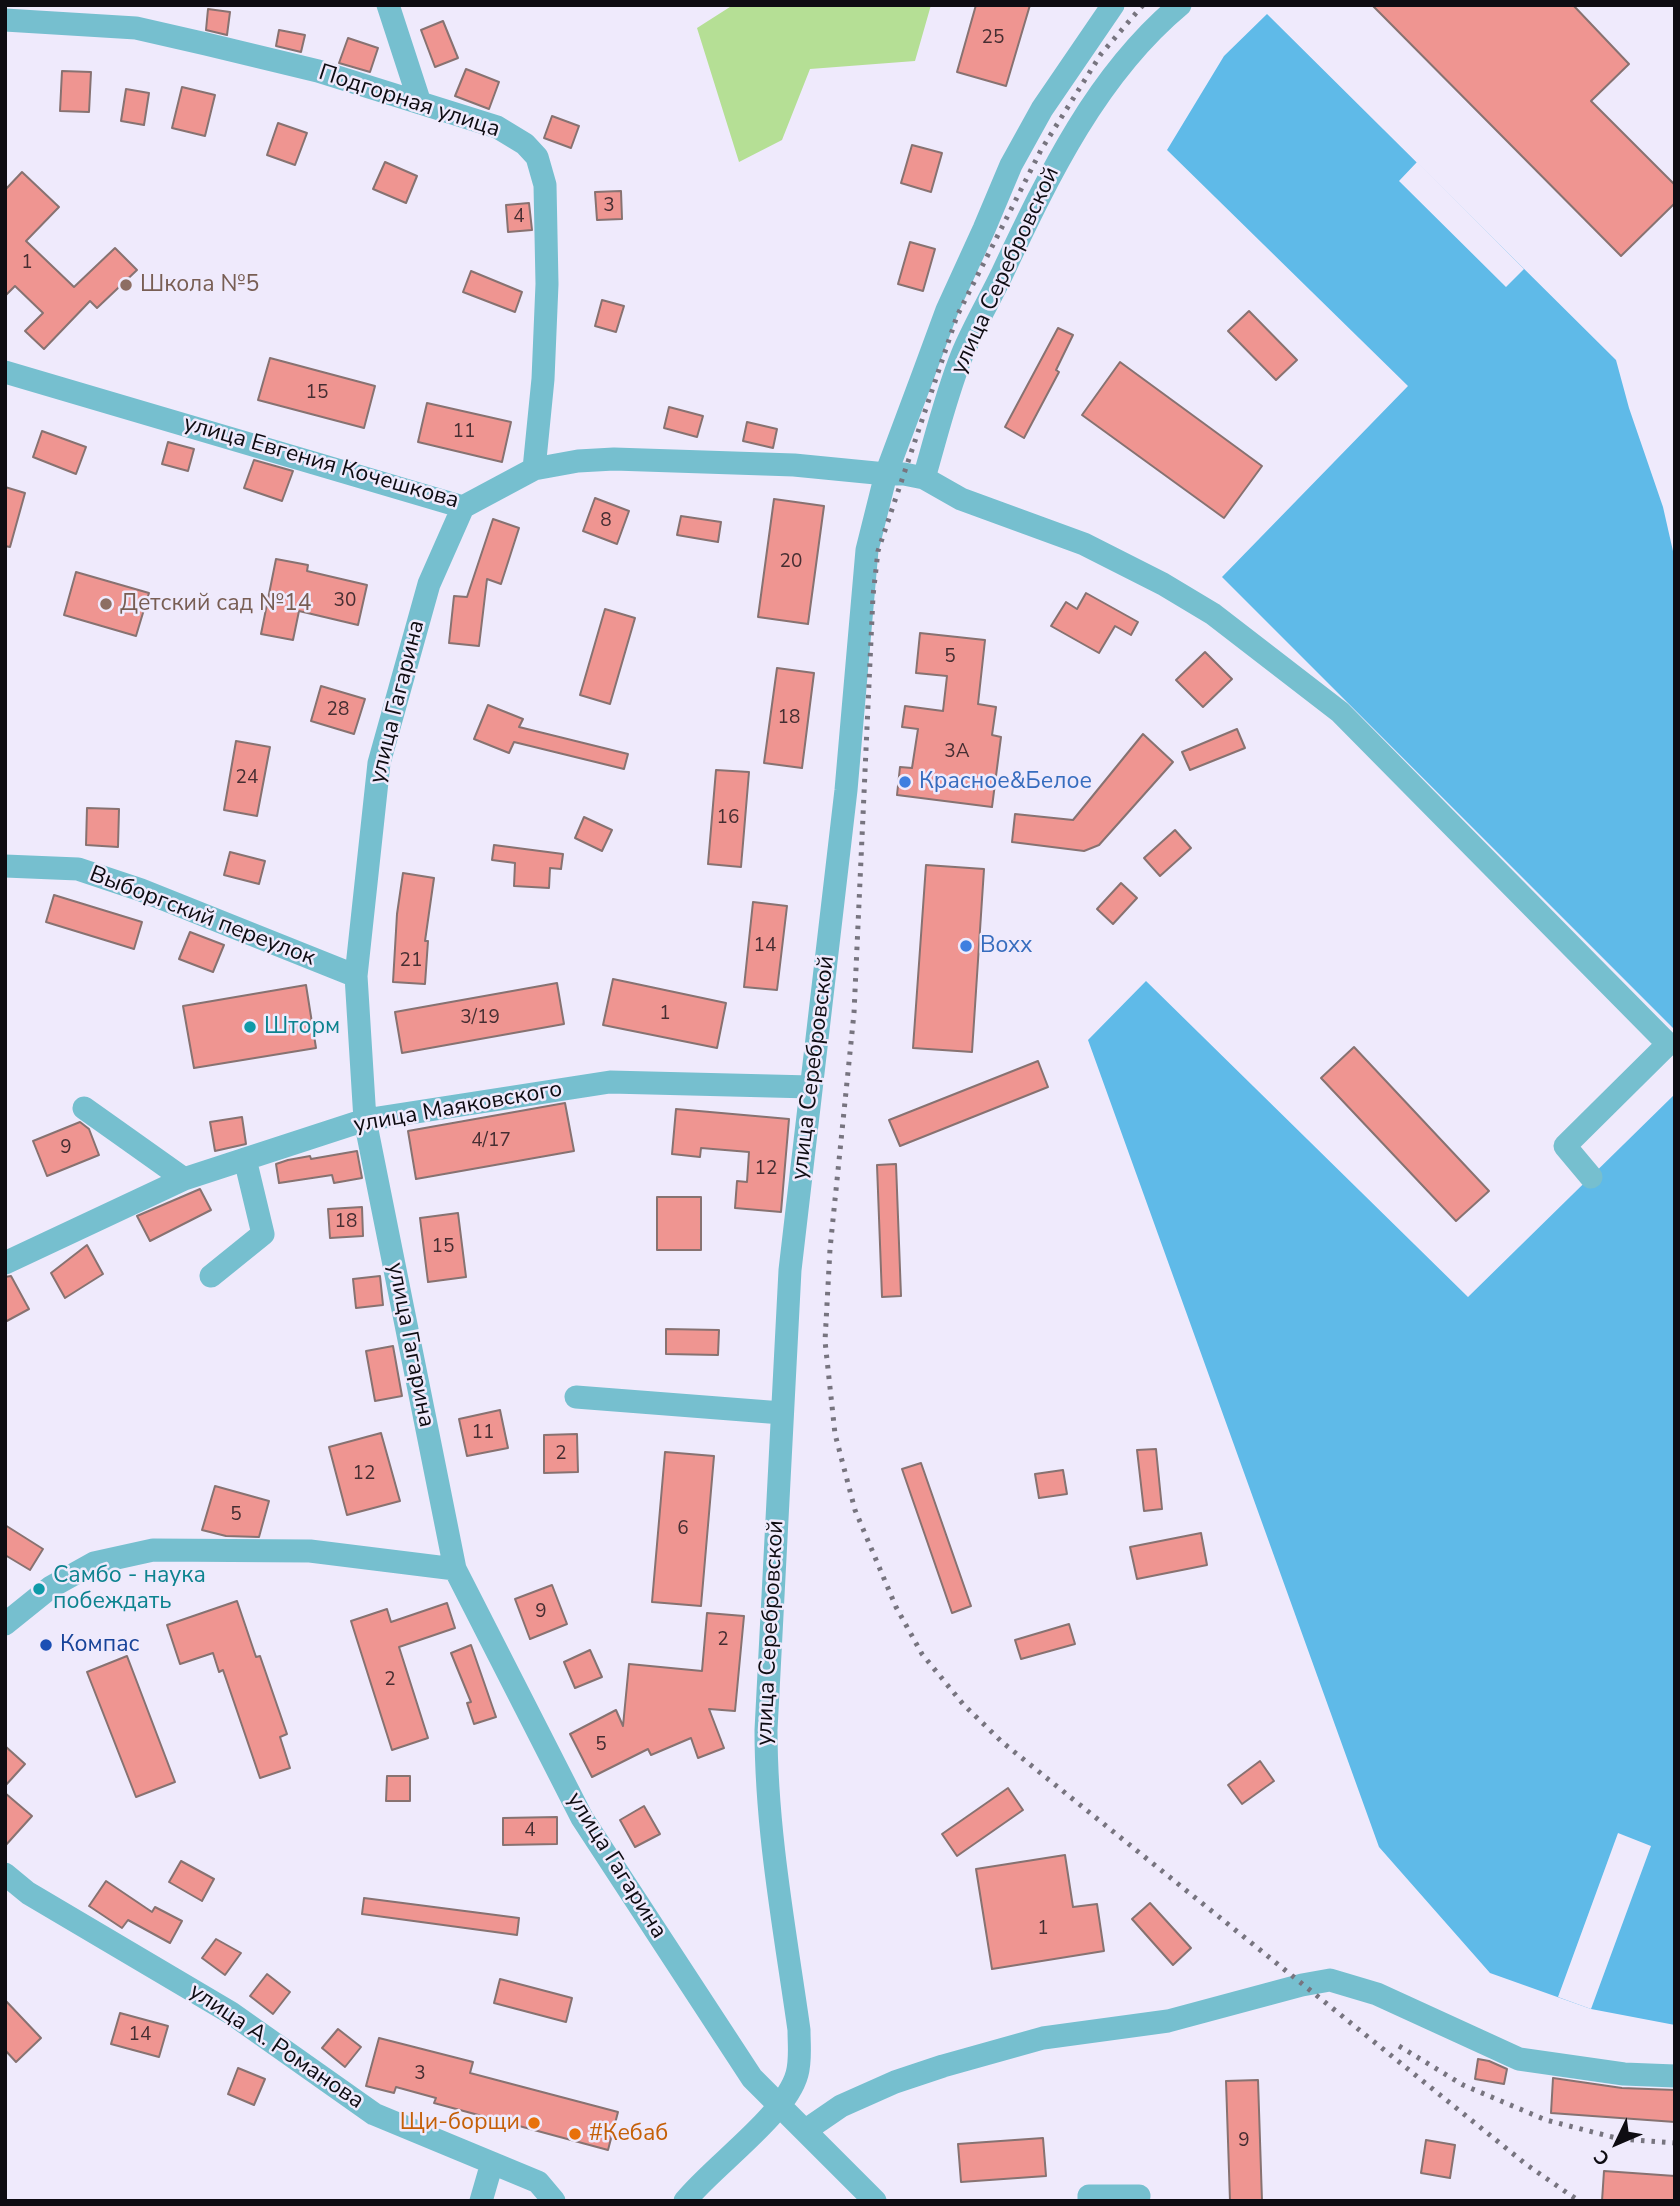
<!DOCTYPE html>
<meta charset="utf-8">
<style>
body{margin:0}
#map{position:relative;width:1680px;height:2206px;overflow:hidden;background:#efeafc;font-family:"Nunito Sans",sans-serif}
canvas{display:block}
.frame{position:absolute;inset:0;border:7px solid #0e0c12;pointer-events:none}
.north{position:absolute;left:1582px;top:2108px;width:70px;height:70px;-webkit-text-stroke:5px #efeafc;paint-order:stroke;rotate:226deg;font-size:19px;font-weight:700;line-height:28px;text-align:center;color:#0e0c12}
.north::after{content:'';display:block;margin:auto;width:24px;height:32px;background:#0e0c12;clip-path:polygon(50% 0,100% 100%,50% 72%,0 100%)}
</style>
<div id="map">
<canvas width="1680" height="2206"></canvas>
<div class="frame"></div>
<div class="north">С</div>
</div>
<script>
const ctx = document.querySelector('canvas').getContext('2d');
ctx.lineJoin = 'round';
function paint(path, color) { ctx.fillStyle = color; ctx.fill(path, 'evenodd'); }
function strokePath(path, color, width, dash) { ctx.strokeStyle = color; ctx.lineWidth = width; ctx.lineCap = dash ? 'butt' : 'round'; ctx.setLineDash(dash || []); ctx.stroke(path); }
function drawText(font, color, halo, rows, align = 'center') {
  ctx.font = font + ' "Nunito Sans",sans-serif'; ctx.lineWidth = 5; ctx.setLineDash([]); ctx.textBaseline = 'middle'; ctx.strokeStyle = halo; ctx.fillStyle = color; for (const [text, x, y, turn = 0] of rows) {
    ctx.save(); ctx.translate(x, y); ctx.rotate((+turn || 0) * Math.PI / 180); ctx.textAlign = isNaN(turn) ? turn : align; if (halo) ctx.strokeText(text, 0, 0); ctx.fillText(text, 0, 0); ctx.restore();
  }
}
const green = new Path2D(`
 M733,5h198l-16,56 -105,8 -28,71 -43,22 -42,-134z`);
const water = new Path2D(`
 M1267,14l349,346 13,48 34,99 12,53v470l-453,-453 186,-191 -241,-236 57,-94z
 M1146,981l322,316 207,-203v931l-84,-16 -101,-36 -111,-126 -291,-807z`);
const pier = new Path2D(`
 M1417,162l107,107 -18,18 -107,-106z
 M1618,1833l33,13 -60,163 -33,-12z`);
const building = new Path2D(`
 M976,5h54l-24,81 -49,-14z
 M1372,5h201l56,59 -38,37 84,84v18l-54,53z
 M208,9l22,3 -3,23 -21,-5z
 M443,21l15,37 -23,9 -14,-37z
 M279,30l26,5 -4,17 -25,-6z
 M348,38l30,10 -8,24 -31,-9z
 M466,69l33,13 -10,27 -34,-13z
 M62,71l29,1 -2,40 -29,-1z
 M182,87l33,8 -10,41 -33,-8z
 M126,89l23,4 -5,32 -23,-4z
 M552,116l27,10 -8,22 -27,-10z
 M278,123l29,10 -12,32 -28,-10z
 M912,145l30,8 -11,39 -30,-9z
 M385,162l32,14 -11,27 -33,-14z
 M22,172l37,35 -33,34 48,46 41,-39 22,22 -40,38 -7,-7 -46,48 -19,-18 18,-18 -28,-27 -10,10v-106z
 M621,191l1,28 -25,1 -2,-28z
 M529,203l3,27 -24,2 -2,-27z
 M910,242l25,7 -12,42 -25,-7z
 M471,271l51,21 -7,20 -52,-20z
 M602,300l22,6 -8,26 -21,-6z
 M1249,311l48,49 -21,20 -48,-49z
 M1058,328l15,7 -17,35 3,2 -35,66 -19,-11z
 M270,358l105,28 -11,42 -106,-28z
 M1120,362l142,104 -38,52 -142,-103z
 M427,403l84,19 -9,40 -84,-20z
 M669,407l34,9 -6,21 -33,-9z
 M747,422l30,7 -4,19 -30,-7z
 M42,431l44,16 -10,27 -43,-17z
 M168,442l26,7 -6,22 -26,-7z
 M254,460l39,11 -11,30 -38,-13z
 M5,487l20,6 -15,54 -5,-1z
 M595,498l34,13 -12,33 -34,-13z
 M774,499l50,7 -16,118 -50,-7z
 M681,516l40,6 -3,20 -41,-7z
 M493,519l26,9 -18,56 -14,-5 -8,67 -30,-3 5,-47 13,1z
 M276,559l32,6 -1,6 60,14 -9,40 -59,-14 -6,29 -32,-6z
 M76,572l73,21 -13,43 -72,-21z
 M1086,593l52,29 -7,13 -16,-9 -16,27 -48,-27 15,-24 11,7z
 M605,609l30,9 -25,86 -30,-9z
 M920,633l65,7 -7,64 18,3 -4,28 9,2 -9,70 -95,-12 3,-28 12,1 6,-39 -16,-2 3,-21 38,5 4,-35 -31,-3z
 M1205,652l27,27 -29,28 -27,-27z
 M777,668l37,5 -12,95 -38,-5z
 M321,686l44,13 -11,35 -43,-13z
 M488,705l35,14 -4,8 109,27 -4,15 -110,-27 -5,11 -35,-14z
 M1237,729l8,19 -55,22 -8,-18z
 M1143,734l30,28 -74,83 -15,6 -72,-9 3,-28 58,6z
 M236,741l34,6 -13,69 -33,-6z
 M716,770l33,2 -8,95 -33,-3z
 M87,808l32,1 -1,38 -32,-2z
 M584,817l28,13 -10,21 -27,-13z
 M1175,830l16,18 -31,28 -16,-18z
 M494,845l69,9 -2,15 -11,-1 -1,20 -35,-2 1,-23 -23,-3z
 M230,852l35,9 -6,23 -35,-9z
 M926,865l58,4 -12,183 -59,-4z
 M403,873l31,5 -9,63h3l-3,43 -32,-2 4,-68z
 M1121,883l16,15 -24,26 -16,-15z
 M54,895l88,27 -8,27 -88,-27z
 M753,902l34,4 -10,84 -33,-3z
 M190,932l34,13 -11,27 -34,-13z
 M613,979l113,24 -9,45 -114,-23z
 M557,983l7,41 -162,29 -7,-41z
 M306,985l10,63 -122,20 -11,-62z
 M1354,1047l135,144 -33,30 -135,-143z
 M1038,1061l10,26 -148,59 -11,-26z
 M565,1103l9,48 -158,28 -8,-48z
 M676,1109l113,10 -8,93 -46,-4 2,-27 10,1 2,-30 -48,-4 -1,9 -28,-3z
 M242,1117l4,27 -31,7 -5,-29z
 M80,1122l9,7 10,26 -52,21 -14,-35z
 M357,1151l5,27 -28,5 -2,-8 -53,8 -3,-19 12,-4 22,-4 1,3z
 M896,1164l5,132 -19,1 -5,-132z
 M200,1189l11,21 -61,31 -13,-25z
 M657,1197h44v53h-44z
 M362,1207l1,29 -33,2 -2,-29z
 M458,1213l8,64 -38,5 -8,-64z
 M87,1245l16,29 -38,24 -14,-25z
 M11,1276l18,33 -24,13v-45z
 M380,1276l3,29 -27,3 -3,-29z
 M666,1329l53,1 -1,25 -52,-1z
 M393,1346l9,50 -27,5 -9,-50z
 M500,1410l8,38 -41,8 -8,-37z
 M381,1433l19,68 -53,14 -18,-68z
 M577,1434l1,38 -34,1v-38z
 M1156,1449l6,60 -18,2 -7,-61z
 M665,1452l49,4 -13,150 -49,-4z
 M921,1463l50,143 -19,7 -50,-144z
 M1063,1470l4,24 -28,4 -4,-24z
 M215,1486l54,15 -10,36 -33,-1 -24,-6z
 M5,1525l38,24 -13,21 -25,-15z
 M1201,1533l6,32 -70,14 -7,-32z
 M552,1585l15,39 -37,15 -15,-40z
 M237,1601l19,56 4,-1 27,78 -7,3 10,31 -30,10 -37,-108 -4,2 -6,-19 -33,11 -13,-39z
 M447,1603l8,25 -56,19 29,91 -36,12 -41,-129 36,-12 4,13z
 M707,1613l37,3 -9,95 -26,-2 15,39 -26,10 -7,-20 -40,17 -3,-6 -56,28 -22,-43 46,-24 7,16 6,-62 73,7z
 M1069,1624l6,20 -54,15 -6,-19z
 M471,1645l25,72 -22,7 -7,-21 4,-1 -20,-49z
 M590,1650l12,27 -27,11 -11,-26z
 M127,1656l48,126 -39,15 -49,-125z
 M5,1746l20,18 -20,22z
 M1260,1761l14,20 -32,23 -14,-19z
 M387,1776h23v25h-24z
 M1008,1788l15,22 -66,46 -15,-22z
 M5,1793l27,23 -27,30z
 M644,1806l16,28 -25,13 -15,-27z
 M557,1817v27l-54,1v-27z
 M1065,1855l8,52 24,-3 7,47 -112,18 -16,-100z
 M181,1861l33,18 -12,22 -33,-19z
 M106,1881l46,31 3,-5 27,14 -12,22 -42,-23 -6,8 -33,-22z
 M364,1898l155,20 -2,17 -155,-21z
 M1150,1903l41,45 -18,17 -41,-46z
 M216,1939l25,14 -16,22 -23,-17z
 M267,1974l23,18 -17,22 -23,-18z
 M500,1979l72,19 -6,24 -72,-19z
 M5,2000l36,38 -25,24 -11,-12z
 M120,2013l48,13 -9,31 -48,-13z
 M338,2029l23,18 -16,20 -23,-19z
 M379,2038l94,24 -3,11 148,39 -10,38 -174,-47 2,-5 -40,-11 -2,6 -28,-7z
 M1478,2059l11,2 18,8 -3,15 -29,-5z
 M238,2068l27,11 -11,26 -26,-11z
 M1553,2078l69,10 53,2v32l-124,-9z
 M1258,2080l4,121h-32l-4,-120z
 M1043,2138l3,38 -85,6 -3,-38z
 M1426,2140l29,5 -5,33 -29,-5z
 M1604,2171l71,5v25h-73z`);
const minor = new Path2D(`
 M388,5l32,98
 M5,20l131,8 70,16 112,27 179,56 28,17 12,13 8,28 2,99 -4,95 -9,90
 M5,372l458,135 71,-38 44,-8 36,-2 180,6 92,9h18l20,4c12,-41 22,-83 38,-123 11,-27 27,-54 40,-81 46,-97 94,-199 178,-269
 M924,478l37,21 123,45 79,40 50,30 127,98 328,332 -103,102 26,31
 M463,507l-34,77 -50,179 -23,213 9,144 90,449 127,249 170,260 123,123
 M5,866l73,3 63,21 215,86
 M84,1108l100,71
 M5,1263l179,-84 181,-59 245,-38 201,5
 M211,1276l52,-42 -18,-75
 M576,1397l206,16
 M5,1624l46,-37 43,-24 59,-13 157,1 145,18
 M5,1874l23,19 203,120 143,101 164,68 16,19
 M806,2130l35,-24 54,-24 48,-16 100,-28 125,-17 134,-36 28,-5 47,14 142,65 105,15 51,2
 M481,2201l11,-38
 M685,2201c28,-35 101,-86 112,-127 4,-14 2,-29 2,-44 -14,-99 -33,-199 -33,-300l24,-460 56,-480 21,-240 19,-76 37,-99 24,-65 37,-81 27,-64 31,-56 71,-104
 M1089,2201v-5h50`);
const rail = new Path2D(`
 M1143,5l-42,49 -60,96 -84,166 -79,235 -5,45 -19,417 -24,236 -5,92 10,93 20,76 41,97 26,47 41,50 39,38 525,423 52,36
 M1399,2046l64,39 83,35 74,19 55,4`);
const markers = [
 [126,285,7,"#8d6e63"],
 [106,604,7,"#8d6e63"],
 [905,782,7,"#3f7fe0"],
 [966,946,7,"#3f7fe0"],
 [250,1027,7,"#0f9aa8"],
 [39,1589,7,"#0f9aa8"],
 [46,1645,7,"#1a4fb4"],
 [534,2123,7,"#e8710a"],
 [575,2134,7,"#e8710a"]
];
const numberNames = [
 ["25",993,38],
 ["3",609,206],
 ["4",519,217],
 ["1",27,263],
 ["15",317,393],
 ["11",464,432],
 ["8",606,521],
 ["20",791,562],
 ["30",345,601],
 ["5",950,657],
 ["28",338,710],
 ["18",789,718],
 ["3А",957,752],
 ["24",247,778],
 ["16",728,818],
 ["14",765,946],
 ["21",411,961],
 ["1",665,1014],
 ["3/19",480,1018],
 ["4/17",491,1141],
 ["9",66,1148],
 ["12",766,1169],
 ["18",346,1222],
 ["15",443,1247],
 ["11",483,1433],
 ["2",561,1454],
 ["12",364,1474],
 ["5",236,1515],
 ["6",683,1529],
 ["9",541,1612],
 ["2",723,1640],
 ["2",390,1680],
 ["5",601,1745],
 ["4",530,1831],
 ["1",1043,1929],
 ["14",140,2035],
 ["3",420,2074],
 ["9",1244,2141]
];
const streetNames = [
 ["Подгорная улица",409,102,18],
 ["улица Серебровской",1006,271,-65],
 ["улица Евгения Кочешкова",321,463,16],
 ["улица Гагарина",398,702,-76],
 ["Выборгский переулок",202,917,21],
 ["улица Серебровской",814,1068,-83],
 ["улица Маяковского",458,1108,-10],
 ["улица Гагарина",410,1345,79],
 ["улица Серебровской",771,1633,-87],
 ["улица Гагарина",616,1866,58],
 ["улица А. Романова",276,2047,34]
];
const educationNames = [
 ["Школа №5",140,285],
 ["Детский сад №14",120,604]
];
const shopNames = [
 ["Красное&Белое",919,782],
 ["Boxx",980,946]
];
const cultureNames = [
 ["Шторм",264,1027],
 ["Самбо - наука",53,1576],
 ["побеждать",53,1602]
];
const transitNames = [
 ["Компас",60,1645]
];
const foodNames = [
 ["Щи-борщи",520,2123],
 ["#Кебаб",589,2134,"left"]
];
paint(green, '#b5df95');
paint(water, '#5fbae8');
paint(pier, '#efeafc');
paint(building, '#ef9591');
strokePath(building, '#877271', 2);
strokePath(minor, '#76bfcf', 23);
strokePath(rail, '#77747f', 5, [3.5, 7]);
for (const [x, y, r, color] of markers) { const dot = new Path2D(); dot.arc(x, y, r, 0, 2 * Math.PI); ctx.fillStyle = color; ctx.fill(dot); strokePath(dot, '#efeafc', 2.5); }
drawText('19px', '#462e32', null, numberNames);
drawText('23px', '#0e0c12', '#efeafc', streetNames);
drawText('23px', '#785e54', '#efeafc', educationNames, 'left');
drawText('23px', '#366cbe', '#efeafc', shopNames, 'left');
drawText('23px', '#0d838f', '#efeafc', cultureNames, 'left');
drawText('23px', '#164399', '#efeafc', transitNames, 'left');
drawText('23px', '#c56008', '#efeafc', foodNames, 'right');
</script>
